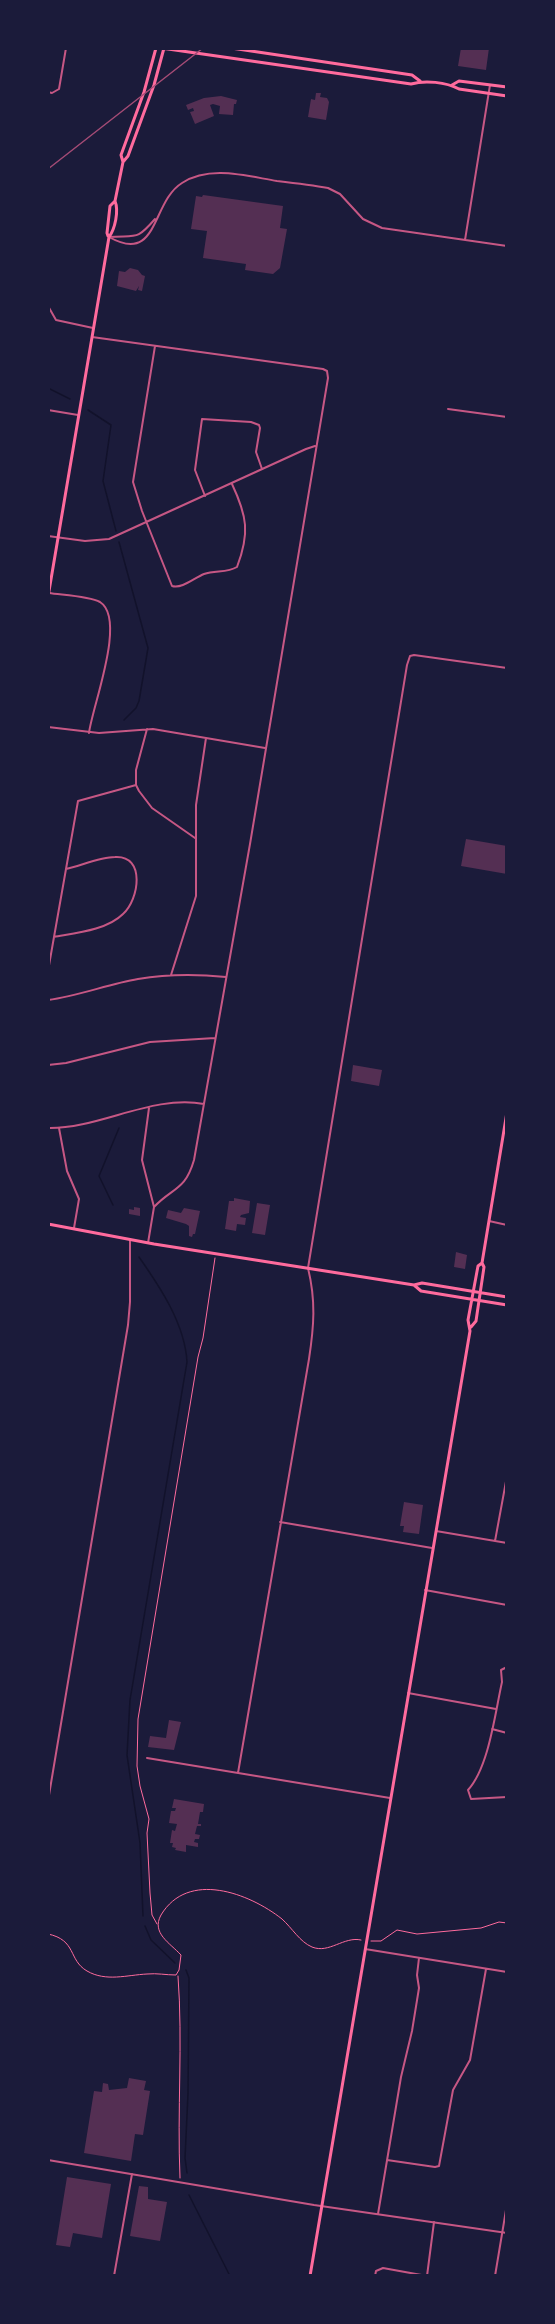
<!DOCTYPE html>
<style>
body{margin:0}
#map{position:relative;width:555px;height:2324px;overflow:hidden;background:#1b1b3a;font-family:Mulish,sans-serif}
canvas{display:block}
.frame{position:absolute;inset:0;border:50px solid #1b1b3a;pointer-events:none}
</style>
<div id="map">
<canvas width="555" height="2324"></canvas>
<div class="frame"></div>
</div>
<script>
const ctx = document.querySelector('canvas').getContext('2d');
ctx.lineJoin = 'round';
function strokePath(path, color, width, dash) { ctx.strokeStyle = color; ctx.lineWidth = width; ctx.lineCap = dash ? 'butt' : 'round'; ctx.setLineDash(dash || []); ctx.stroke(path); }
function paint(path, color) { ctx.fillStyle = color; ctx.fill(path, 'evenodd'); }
const stream = new Path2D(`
 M48,388l22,11
 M88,410l23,15 -8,56 13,50
 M119,542l29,106 -9,53 -3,7 -12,12
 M113,1205l-14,-29 20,-48
 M139,1257c21,30 46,67 48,105l-57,338 -3,55 13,88 3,73
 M145,1926l6,14 24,23
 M186,1970l3,8 -1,116 -3,64 2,15
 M189,2195l41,81`);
const building = new Path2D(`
 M461,48h28l-3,22 -28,-4z
 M316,93h5l-1,4 7,1 2,4 -3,18 -18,-3 3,-18 4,1z
 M221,96l16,4 -1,4h-2l-1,11 -14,-1 1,-8 -7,-2 -3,1 4,11 -19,8 -5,-12 4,-1 -1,-3 -5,2 -2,-5 18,-7z
 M203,195l80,11 -3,22 7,1 -7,39 -7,6 -28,-4 1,-6 -43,-6 4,-27 -16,-2 5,-33 6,1z
 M130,268l8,2 4,5 3,1 -3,15 -4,-1 1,-4 -3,5 -19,-5 2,-15 6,1z
 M466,839l41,7v28l-46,-8z
 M353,1065l29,5 -3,16 -28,-5z
 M234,1198l16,3 -1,12 -8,2 -1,2 6,1 -1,7 -8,-1 -1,7 -11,-2 4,-28h5z
 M257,1203l13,2 -5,30 -13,-2z
 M134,1207l6,1v8l-11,-2v-5l5,1z
 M184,1208l16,3 -5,23h-2l-1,3 -3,-1v-10l-3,-2 -20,-6 2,-8 13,3z
 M456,1252l11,3 -2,14 -11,-2z
 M404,1502l19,3 -4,29 -16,-2 1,-6h-4z
 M169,1720l12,2 -7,28 -26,-3 2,-11 16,2z
 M174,1799l30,5 -1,8h-3l-2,12h3v2h-4l-2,8 5,1 -1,4h-4l-1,3 4,1v4l-12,-2v7l-11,-2 1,-2 -4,-1 1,-4h-3l2,-13 3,1 2,-7 -8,-1 2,-12h4l1,-3h-4z
 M129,2078l17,3 -2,9 6,1 -7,44 -8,-1 -4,27 -47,-8 10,-62 8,1 1,-9 5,1 1,6 18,-2z
 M67,2177l44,7 -9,54 -29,-5 -3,14 -14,-2z
 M139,2186l9,1v12l19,3 -7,39 -30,-5z`);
const path = new Path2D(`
 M157,1924l-5,-9 -2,-22 -3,-60 2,-14 -9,-33 -3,-20 1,-47 60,-362 5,-19 12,-80
 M48,1934c29,6 20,26 39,37 19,11 40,4 60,3 10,-1 19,1 29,1l3,-5 2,-15c-11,-12 -30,-22 -20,-40 27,-45 88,-22 121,4 10,9 18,23 30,28 17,7 32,-11 49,-7
 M371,1941h10l16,-11 20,4 64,-6 18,-6 8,1
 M178,1976c5,67 -1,135 2,202`);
const minor = new Path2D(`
 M48,92l4,1 7,-4 7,-41
 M109,237c50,28 42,-35 73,-54 28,-18 64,-7 95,-2 17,2 34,4 51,7l12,6 23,25 19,9 125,18
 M109,237c28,-2 27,4 46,-18
 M465,240l25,-155
 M48,306l8,14 37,8
 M92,337l231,32 4,2 1,7 -78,466 -56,316c-9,31 -21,27 -40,47
 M155,346l-22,136 9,29 30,75c10,3 22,-8 32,-12 11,-4 23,-1 33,-7 13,-34 10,-51 -5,-83
 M448,409l59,8
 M48,410l30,5
 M205,496l-10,-26 7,-51 49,3 8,3 1,3 -4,24 6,17
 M48,536l37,5 24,-2 197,-90 9,-3
 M49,593c13,2 40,3 51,9 27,17 -8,105 -11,131
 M48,727l51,6 54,-4 112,19
 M147,729l-11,41v15l3,6 13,17 43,30
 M54,937c22,-4 53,-7 69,-23 16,-14 23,-59 -8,-57 -15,0 -35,9 -49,12
 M48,971l30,-170 58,-16
 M171,975l25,-79v-91l10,-67
 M48,1000c31,-4 60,-16 90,-21 29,-5 59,-5 88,-2
 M48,1029v-27
 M48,1065l18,-2 84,-21 65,-4
 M48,1128c51,1 105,-34 156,-24
 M59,1128l8,43 12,28 -5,29
 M489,1221l18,4
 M148,1243l6,-36 -12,-47 7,-52
 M280,1522l152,26
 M436,1531l71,12
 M495,1541l12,-65
 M425,1590l82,15
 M507,1667l-6,3 1,12c-7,31 -13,85 -34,108l3,9 36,-2
 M408,1693l88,16
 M492,1729l15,4
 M147,1758l243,40
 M238,1773l71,-414c5,-33 7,-58 -1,-91l99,-603 3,-9 4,-1 93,13
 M365,1949l142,23
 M387,2160l48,7 4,-1 14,-76 17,-30 16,-91
 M378,2214l23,-137 11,-46 7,-43 -2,-13 2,-17
 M114,2276l18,-102
 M375,2276l1,-5 7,-3 44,8
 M427,2276l7,-54
 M495,2276l12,-72`);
const tertiary = new Path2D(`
 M48,1801l80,-476 2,-23v-63
 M48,2160l266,45 193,28`);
const secondary = new Path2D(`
 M161,48l250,36c14,-4 35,-2 48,5l48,7
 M231,48l181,27 8,6
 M452,85l7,-4 48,6
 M123,162l-2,-7 23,-63 12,-44
 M108,236l-1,-3 3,-27 5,-5 8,-39 5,-6 26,-71 10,-37
 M48,597l61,-360c6,-8 10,-26 6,-36
 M48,1224l106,20 260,41 8,-2 85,14
 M414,1285l7,6 86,14
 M471,1327l5,-6 8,-54 -2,-4 25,-151
 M310,2276l160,-945 -2,-11 10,-54 4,-3`);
const rail = new Path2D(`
 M48,169l155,-121`);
strokePath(stream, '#12122b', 1.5);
paint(building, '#542f53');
strokePath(path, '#ff6b9d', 1);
strokePath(minor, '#c65784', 2);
strokePath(tertiary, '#c65784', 2);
strokePath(secondary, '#ff6b9d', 3);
strokePath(rail, '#a44b75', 1.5);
</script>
